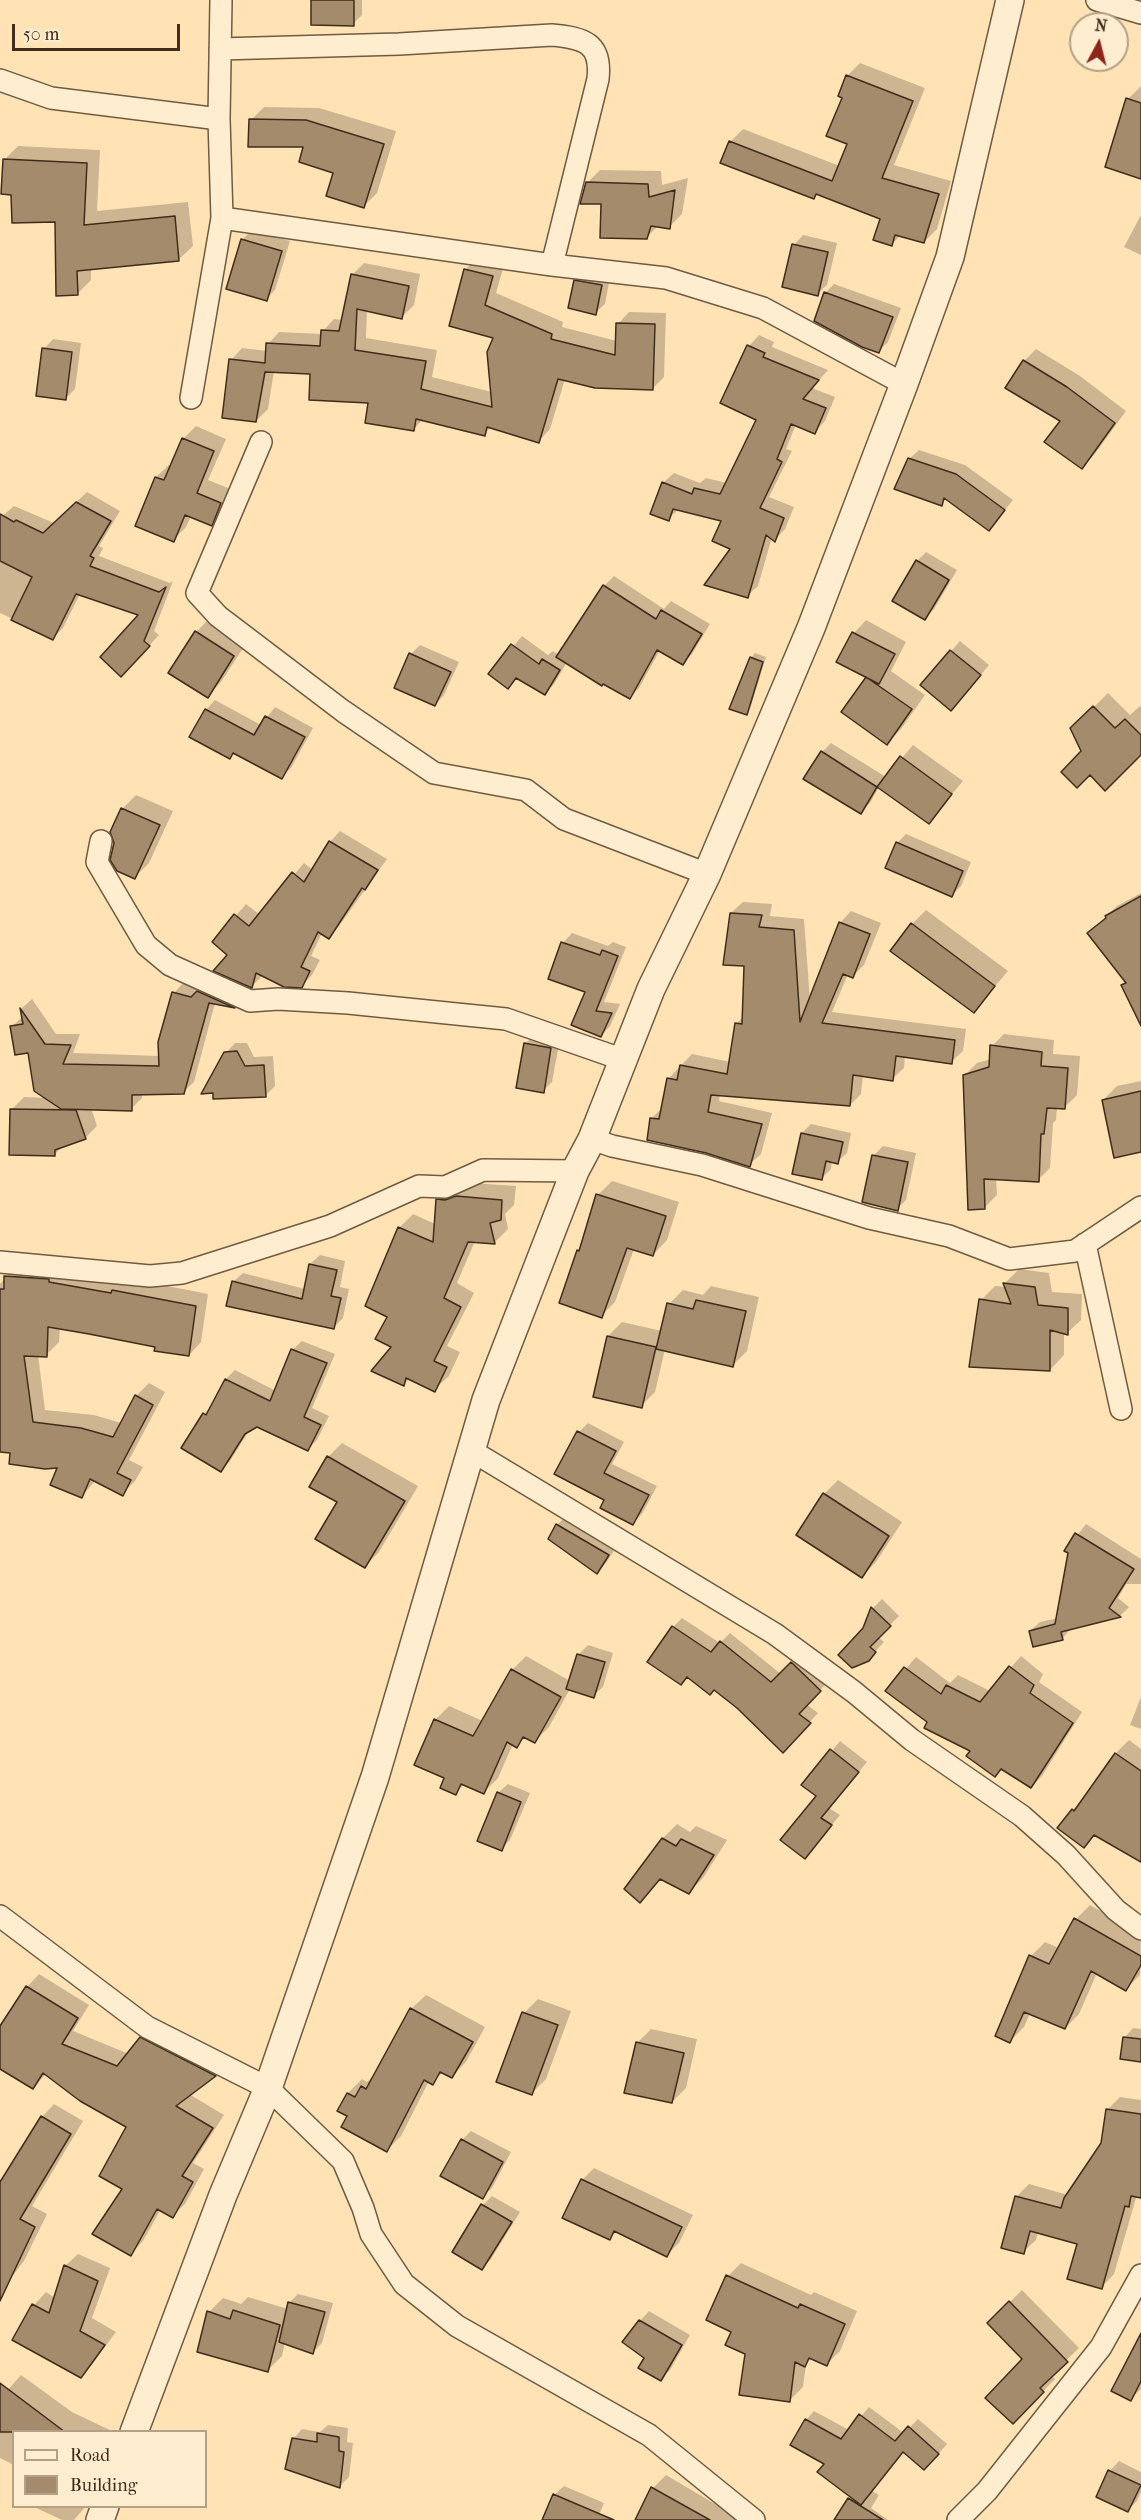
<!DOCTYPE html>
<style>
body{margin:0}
#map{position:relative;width:1141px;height:2520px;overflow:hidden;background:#ffe3b5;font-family:"IM FELL French Canon",serif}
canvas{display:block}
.legend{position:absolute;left:12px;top:2430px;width:195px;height:78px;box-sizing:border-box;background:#ffedcf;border:2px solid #b3a087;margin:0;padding:8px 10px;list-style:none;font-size:18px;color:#412c1b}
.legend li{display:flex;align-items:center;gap:12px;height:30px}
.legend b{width:30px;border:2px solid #b3a087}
.north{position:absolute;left:1069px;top:12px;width:60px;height:60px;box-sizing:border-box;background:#ffedcf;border:2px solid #b3a087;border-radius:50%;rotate:7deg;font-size:16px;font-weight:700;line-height:24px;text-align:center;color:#412c1b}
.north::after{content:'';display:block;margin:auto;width:21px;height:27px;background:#8f2418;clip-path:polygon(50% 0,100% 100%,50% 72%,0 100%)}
.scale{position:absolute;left:12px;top:24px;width:168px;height:27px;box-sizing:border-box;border:3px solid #412c1b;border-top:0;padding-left:8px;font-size:18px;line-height:21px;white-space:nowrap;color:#412c1b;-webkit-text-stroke:4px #ffedcf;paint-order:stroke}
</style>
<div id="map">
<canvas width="1141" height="2520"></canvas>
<ul class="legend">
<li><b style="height:8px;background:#ffedcf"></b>Road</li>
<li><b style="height:16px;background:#a48b6b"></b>Building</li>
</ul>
<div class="north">N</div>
<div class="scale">50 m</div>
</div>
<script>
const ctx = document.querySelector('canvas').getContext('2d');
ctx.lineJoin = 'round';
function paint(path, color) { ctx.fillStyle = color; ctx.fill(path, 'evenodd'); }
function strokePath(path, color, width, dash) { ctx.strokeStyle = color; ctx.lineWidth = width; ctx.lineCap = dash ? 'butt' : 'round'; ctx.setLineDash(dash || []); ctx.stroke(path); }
const shadow = new Path2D(`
 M313,0h49v15l-9,9z
 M860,63l65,25 -31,77 57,16 -14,48 -13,13 -23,-7 -9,9 -11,-26 -63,-25 -4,4 -84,-55 13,-13 97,37 9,-23 -5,-46 3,-21z
 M1141,86v91l-13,-78z
 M264,107l55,1 77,23 -19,62 -13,13 -29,-34 -30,-26 -54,-26z
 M18,146l82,4 -3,61 91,-9 5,44 -15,14 -87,9v11l-14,14 -21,-73 -44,-28 -8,-33z
 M600,170l61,1 1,14 26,-7 -6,36 -13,13 -11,-1 -12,12 -44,-35 -15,-20z
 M1141,215v40l-17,-8z
 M252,230l38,11 -15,49 -9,9 -38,-11 15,-49z
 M803,235l34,8 -10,42 -10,9 -23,-49z
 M477,258l27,7 -8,28 67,29 -1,5 55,14 1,-17 11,-12 37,1 -2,64 -12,12 -87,-10 -15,50 -11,12 -48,-14 -7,8 -61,-16 -9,10 -44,-27 -58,-29 -38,-2 -6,38 -12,12 -25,-61 11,-12 25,3 1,-7 11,-12 43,2 1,-3 11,-12 9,1 10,-46 11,-11 56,11 -6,31 -12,12 -35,-7 -1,28 71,12 -5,27 60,15 3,-55 -30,-67z
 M584,272l26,5 -5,27 -10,9 -20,-32z
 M834,284l67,24 -13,34 -9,9 -54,-58z
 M759,335l15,7 -2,5 56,23 -16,18 23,9 -10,24 -10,11 -19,-8 -10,25 6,2 -23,46 25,10 -9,22 -10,11 -3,-3 -14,49 -11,10 -24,-76 -44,-11 -11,10 -5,-36 11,-10 26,10 6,-5 21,5 31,-63 -9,-74z
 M53,339l28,4 -6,46 -9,9 -22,-49z
 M1036,349l44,27 46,35 -32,44 -12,12 -20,-46 -38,-60z
 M196,426l30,13 -18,41 25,10 -9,21 -13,13 -20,-8 -5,11 -13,13 -17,-63 13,-12 3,1 11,-27z
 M919,450l46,15 48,35 -24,29 -42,-31 -6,6 -32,-45z
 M87,492l33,19 -21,35 4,2 -4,8 71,27 3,-2 -19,50 5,4 -28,30 10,-51 -61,-20 -17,34 -10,10 -53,-25v-95l14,-12 40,17z
 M926,552l31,18 -23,39 -10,9 -7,-57z
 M614,576l50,33 7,-8 39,23 -18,30 -9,9 -23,-13 -21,38 -9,9 -63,-35 -13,22 -9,9 -28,-16 -9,10 -18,-13 32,-38 26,19 5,-4 6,4 45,-69z
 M210,618l37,24 -26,40 -14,14 -11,-64z
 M866,620l40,22 -15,29 34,24 -24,34 -14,14 -44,-31 25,-35 -30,-16 16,-28z
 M960,641l29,24 -29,35 -38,-15z
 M420,645l39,17 -15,33 -9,10 -24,-51z
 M755,653l11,4 -16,52 -4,4 5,-55z
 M1108,693l22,22 10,-9 1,1v46l-58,-2 -11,-22z
 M215,700l46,25 14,-18 38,21 -22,40 -9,9 -47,-25 -5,5 -24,-47z
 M831,743l55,34 27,-32 50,36 -34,41 -50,-35 -9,16 -10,9 -38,-60z
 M136,795l37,16 -24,52 -14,14 -13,-68z
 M340,831l47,28 -48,67 -10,11 -7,-4 -11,23 9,4 -8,15 -11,11 -38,-11 -11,11 -23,-32 -15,-12 32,-38 14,11 44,-52 9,7 17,-28z
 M906,834l65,28 -10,24 -9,9 -55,-52z
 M1141,893v109l-18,-16 4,-4 -38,-49 28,-27z
 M743,902l29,2 -2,12 34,3 6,81 30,-77 11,-12 30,12 -17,42 -11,11 -5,-2 -16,38 134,17 -3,22 -12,11 -46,-6 -1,12 -12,11 -29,-4 -2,19 -11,11 -130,-11 -1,7 53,12 -11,41 -12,11 -98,-46 12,-12 5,-28 24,-25 38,8 6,-38 7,-7 2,-52 -14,-52z
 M926,910l82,61 -34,40 -62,-87z
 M572,933l36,13 5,-4 13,5 -22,55 16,2 -10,22 -9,10 -14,-45 -24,-48z
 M184,982l60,15 -9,10 -20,-4 -21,79 -11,10 -41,2v4l-11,11 -40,-1 6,18 -12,12 -21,7 -9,9 -43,-45 12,-12 23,1 -18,-47 -17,-24 11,-11 -1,-8 10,-9 24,35h24l-7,19 87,3 14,-63z
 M535,1034l25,5 -8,43 -9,9 -18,-47z
 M1004,1034l50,6 -1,14 27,2 -3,39 -12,12h-8l-1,13 -3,3 -3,45 -12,12 -42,-2 1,17 -12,12 -21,-131 13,-13 14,-4 1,-13z
 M235,1043h12l7,14 19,-1 2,30 -9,9 -40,-42z
 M1141,1081v70l-38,-51 14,-14z
 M811,1124l40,9 -4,20 -10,9 -5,-1 -1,8 -9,9 -20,-45z
 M883,1146l33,7 -10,47 -9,9 -33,-8 10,-46z
 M612,1181l67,21 -12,38 -14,15 -19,-6 -19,53 -14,14 -23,-65 20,-56z
 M471,1183l45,3 -2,19 -9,9 3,15 -14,14 -19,-2 -18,42 17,10 -27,53 13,6 -11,24 -15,14 -24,-12 -6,6 -11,-38 -4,-29 10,-89 14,-14 22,10 2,-24 14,-14z
 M320,1255l25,6 -5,26 9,2 -6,29 -9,9 -101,-45 10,-9 62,16 5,-25z
 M18,1264l108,14 82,16 -7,48 -12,13 -32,-9 -97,-18 -1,14 -13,13h-8l7,55 49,5 27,8 15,-27 13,-13 16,9 -36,68 14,7 -8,14 -13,13 -26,-14 -14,16 -23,-30 -59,-16v-166z
 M1019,1269l30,4 3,19 30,2 -1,26 -14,13 -3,-1v23l-14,15 -69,-70 14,-14 12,1 -2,-4z
 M711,1286l48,11 -12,54 -14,14 -68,-16 -10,43 -14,14 -33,-70 14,-14 40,9 7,-27 14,-14 20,5z
 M302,1341l33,13 -23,54 17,8 -12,24 -9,9 -51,-24 -7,4 -20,32 -9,9 -17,-56 9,-10 13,-25 9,-9 41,21 16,-41z
 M588,1423l36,19 -12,22 45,22 -15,28 -9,9 -27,-23 -27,-68z
 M342,1443l76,43 -39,66 -14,14 -26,-64 -11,-45z
 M838,1480l64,42 -26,40 -14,14 -38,-82z
 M566,1516l51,30 -11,17 -9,9 -40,-47z
 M1086,1524l55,35v25h-15l-8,14 11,9 -9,9 -49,12 -8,10 -29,7 -4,-14 10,-9 18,-4 11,-65 -3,-3z
 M882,1599l17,17 -21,21 6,5 -16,17 -4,-31 9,-20z
 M682,1618l38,25 10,-10 51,41 20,-20 28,27 -23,23 12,9 -26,29 -54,-35 -23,-19 -27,-12 -15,-49z
 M588,1645l25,8 -10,34 -10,9 -23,-7 -21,38 -14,14 -9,-5 -9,10 -4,-2 -15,34 -14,14 -20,-8 -8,9 -10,-16 -11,-57 14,-14 34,15 29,-51 14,-14 44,25 9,-27z
 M1021,1656l22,18 -4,8 43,30 -40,64 -11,11 -59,-36 -85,-60 29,-34 34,26 8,-8 32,16z
 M1141,1697v32l-11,-4z
 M1129,1740l12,9v112l-45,-27 -13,12 -10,-36 10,-10 33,-47z
 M840,1741l27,21 -38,46 11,7 -35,42 13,-61 -15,-11z
 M508,1784l22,9 -20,47 -9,9 -3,-56z
 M677,1824l13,8 6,-6 31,14 -24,38 -14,14 -28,-14 -21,23 -14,-12 37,-51z
 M1090,1905l51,29 -1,41 -14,14 -29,-16 -18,41 -14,14 -35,-15 -6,14 -14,14 21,-85 14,-14 14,6 17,-29z
 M39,1974l50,31 -16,26 56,23 24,-28 74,37 -38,31 35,21 -31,48 11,6 -19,35 -13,12 -11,-7 -18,32 -12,13 -7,-65 4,-62 -82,-53 -13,14 -33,-21v-38l27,-42z
 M426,1995l59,32 -19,35 -14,14 -9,-4 -11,11 -3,-2 -28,55 -14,14 -38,-34 -10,-6 9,-17 14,-14 5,3 9,-9 35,-64z
 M538,1999l33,12 -25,68 -14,14 -8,-80z
 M1133,2028l8,1v32l-17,-23z
 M651,2029l46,10 -11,49 -14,14 -35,-59z
 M1120,2097l21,3v96l-5,2 -22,76 -12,13 -23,-44 -41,-11 -2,8 -13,12 -7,-55 13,-13 39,11 34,-52 5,-33z
 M54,2104l29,17 -51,85 15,8 -23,47 -24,31v-107l42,-68z
 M471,2131l40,21 -19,36 -10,9 -20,-57z
 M594,2168l99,47 -14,28 -12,12 -50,-24 -8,8 -27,-59z
 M492,2196l28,16 -29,47 -9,9 -28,-17 29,-46z
 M78,2254l32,14 -18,50 24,14 -23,31 -12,13 -67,-37 20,-34 12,-13 9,6 10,-32z
 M741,2263l70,32 3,-3 43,19 -17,40 -13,13 -15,-6 -6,6 -3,23 -13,13 -44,-47 -18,-77z
 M1022,2290l57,58 -28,27 4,4 -42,43 11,-63 -35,-36z
 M298,2294l35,9 -11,40 -9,9 -28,-10 -3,14 -14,14 -59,-58 14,-14 18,6 7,-7 40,12 1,-6z
 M649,2311l41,24 -20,35 -10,9 -14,-22 -6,-36z
 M1141,2343v46l-11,10z
 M21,2375l51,37 42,20h-100v33l-14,-7v-59z
 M869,2407l35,26 14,-14 29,25 -14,16 -29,-9 -32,40 7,4 -8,13 17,12h-53l17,-24 -26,-33 -20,-43 8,-9 35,19z
 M328,2425l20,3 -1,14 6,1 -4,34 -9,9 -47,-47 9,-10 18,3z
 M1119,2461l22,11v20l-4,9 -9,9 -30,-13 12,-26z
 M666,2475l76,45h-105l16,-32z
 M564,2486l40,17 -7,17h-54l11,-25z
 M32,2506h54l-12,14h-12z`);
const building = new Path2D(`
 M311,0h43v26l-43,-1z
 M846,75l67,26 -31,77 57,16 -15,49 -29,-8 -3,11 -19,-6 7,-21 -64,-25 -2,5 -94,-36 9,-22 103,40 15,-37 -21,-8 16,-38 -4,-2z
 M1126,98l15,5v76l-36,-12z
 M249,119l57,1 78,24 -20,64 -38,-12 7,-23 -34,-11 4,-15h-55z
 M3,159l84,4 -3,62 91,-9 4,45 -102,10 1,24 -22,1 -1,-74 -43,1 -1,-28 -10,-1z
 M586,182l62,2 1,13 26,-7 -5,39 -19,-3 -4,13 -47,-1 1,-34h-21z
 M241,239l41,12 -15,50 -41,-12z
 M792,244l36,8 -10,44 -36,-9z
 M464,269l29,7 -8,29 67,29 -1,5 64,16 1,-32 39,1 -2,66 -58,-2 -37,-9 -19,64 -52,-16 -2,9 -69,-17 -2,12 -49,-8 3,-20 -59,-3 1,-26 -45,-2 -9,50 -34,-4 7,-59 36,4 1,-20 54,3 1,-16 18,1 12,-57 58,12 -7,33 -45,-10 -2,41 71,11 -5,28 71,18 -5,-55 6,-14 -44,-12z
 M574,280l28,5 -6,30 -28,-7z
 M824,292l69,25 -14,36 -17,-6 -48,-26z
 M747,345l18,8 -2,4 56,23 -16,19 23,9 -11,26 -24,-10 -14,35 5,3 -22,46 24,10 -9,24 -9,-7 -18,63 -44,-13 26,-36 -18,-8 9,-20 -48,-12 -4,12 -19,-7 12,-32 30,12 2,-6 26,6 36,-74 -36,-17z
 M42,348l30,4 -6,48 -30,-4z
 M1023,360l44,27 48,36 -33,46 -38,-27 16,-21 -55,-33z
 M182,438l32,13 -17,42 24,10 -9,23 -27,-11 -11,27 -39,-16 20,-49 9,3z
 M908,458l48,16 49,36 -16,21 -45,-33 -2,8 -48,-17z
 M76,502l35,19 -21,35 4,2 -4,8 69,26 7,-5 -22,54 6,5 -29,31 -21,-20 38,-42 -62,-21 -23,46 -42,-20 21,-43 -32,-16v-47l14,8 2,-2 27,13z
 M916,560l33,20 -24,40 -33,-19z
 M603,585l53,34 5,-9 41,24 -19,31 -26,-15 -27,49 -27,-15 -1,2 -46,-29z
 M195,631l39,25 -26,42 -40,-25z
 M852,632l43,22 -16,30 -43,-22z
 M511,644l28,20 3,-5 18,11 -15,25 -29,-17 -8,11 -20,-15z
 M950,650l31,25 -30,36 -31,-26z
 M409,653l42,19 -16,34 -41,-18z
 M750,657l13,5 -16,53 -18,-6z
 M866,677l46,32 -25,36 -46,-33z
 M1093,706l22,22 10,-9 16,16v20l-36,36 -15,-16 -13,13 -16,-16 20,-21 -11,-23z
 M205,709l49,26 11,-19 40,21 -23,42 -49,-26 -3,6 -41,-22z
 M821,751l56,36 -16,27 -58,-35z
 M900,756l52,38 -23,30 -52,-37z
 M121,808l39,17 -25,54 -18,-8 -7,-11 4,-17 -4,-11z
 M329,841l49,29 -13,20 -3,-2 -33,51 -11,-7 -17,35 9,4 -8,17 -18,-1 -28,-14 -4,15 -39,-17 14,-16 -15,-13 22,-28 15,12 43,-54 12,10z
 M896,842l67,29 -11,26 -67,-29z
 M1141,896v130l-20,-41 5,-2 -39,-50 19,-15 -1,-2z
 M730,913l32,2 -3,12 35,3 6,92 39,-100 31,12 -17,44 -10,-4 -21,49 133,17 -3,24 -56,-8 -3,25 -40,-6 -3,31 -139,-11 -3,17 54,12 -12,43 -44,-14 -59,-13 3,-22 9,1 8,-41 10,2 3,-15 47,9 8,-51 7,1 2,-58 -21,-1z
 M911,923l84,63 -21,27 -84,-62z
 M561,942l39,13 2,-5 16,6 -22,55 16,2 -11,24 -30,-12 14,-33 -37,-13z
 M197,991l38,17 -26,-5 -25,91 -52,1v16l-71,-2 -27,-18 -6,-38 -13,2 -5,-29 13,-2 -3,-16 25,36 26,1 -8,19 96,2 -1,-24 14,-50 19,5z
 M524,1043l27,5 -7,45 -28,-5z
 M990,1045l52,7 -1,14 27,2 -3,41 -18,-1 -3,26h-3l-2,48 -55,-3 1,30 -17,1 -5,-135 26,-8z
 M237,1051l8,15 19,-1 2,32 -53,2v-6l-12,1 23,-42z
 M1141,1091v61l-27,6 -12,-58z
 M10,1109l66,1 10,29 -31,11v6l-46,-1z
 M801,1133l42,9 -5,22 -12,-3 -4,19 -30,-6z
 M872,1155l36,7 -10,49 -36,-9z
 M596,1194l70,22 -13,40 -26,-8 -25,70 -43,-15 18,-53 2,1z
 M456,1196l46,4 -1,20 -11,3 5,21 -27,-2 -24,56 17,9 -27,54 13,6 -12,25 -29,-14 -2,8 -33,-15 20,-24 -16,-8 12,-22 -22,-11 33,-79 35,15 3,-43 9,1z
 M309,1264l28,6 -6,26 10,2 -7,31 -108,-23 6,-25 70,18z
 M4,1276l45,3v3l62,11 1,-3 84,16 -7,50 -35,-5 1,-4 -66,-13 -41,-7 -1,30 -23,-1 9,66 48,6 32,9 22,-42 18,10 -36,68 14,7 -8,16 -33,-17 -8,19 -32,-13 7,-17 -12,1 -36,-5 1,-11 -10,-1v-163h4z
 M1003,1283l32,4 3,18 30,3v27l-18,-5v41l-81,-4 10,-68 32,5z
 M696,1300l50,11 -13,56 -77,-18 11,-46 26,6z
 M607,1336l49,11 -14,61 -49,-11z
 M291,1349l36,14 -23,54 17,8 -13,26 -51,-24 -12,7 -24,38 -40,-24 22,-35 3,2 19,-36 45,22z
 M577,1431l39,20 -12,22 45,22 -16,30 -33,-17 4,-8 -50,-26z
 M327,1456l78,45 -40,67 -50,-29 22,-37 -28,-15z
 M823,1493l66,43 -27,42 -66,-43z
 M556,1524l53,31 -12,19 -49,-35z
 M1075,1533l59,36 -25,39 12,9 -60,15 2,8 -30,7 -4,-16 26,-7 13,-71 -4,-2z
 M871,1607l20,19 -21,21 6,5 -7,9 -17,7 -14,-13 25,-27z
 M672,1626l39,26 9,-11 51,41 20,-20 30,29 -22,23 12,9 -28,30 -46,-45 -23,-18 -4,5 -23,-18 -6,8 -34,-23z
 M577,1654l28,8 -11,36 -28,-9z
 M1009,1666l25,19 -4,8 43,30 -42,65 -30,-19 -6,8 -29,-21 4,-5 -46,-23 3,-6 -42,-31 19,-24 37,27 5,-9 34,17z
 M511,1669l50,28 -26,46 -12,-6 -6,11 -10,-6 -23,52 -23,-10 -5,11 -16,-7 4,-10 -30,-13 20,-46 39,17z
 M830,1749l29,23 -38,46 11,7 -27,34 -25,-19 36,-44 -15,-11z
 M1115,1753l26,18v91l-47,-27 -10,13 -27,-20 15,-19 2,2z
 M497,1792l24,10 -19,49 -25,-10z
 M662,1838l14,8 5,-7 33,16 -25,39 -29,-15 -20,24 -16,-14z
 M1074,1918l67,38v9l-15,26 -35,-20 -26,58 -41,-17 -14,31 -15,-7 34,-81 20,9z
 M26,1986l52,32 -16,26 55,22 23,-29 76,39 -40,30 37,22 -31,48 11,6 -20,36 -16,-9 -26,47 -39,-22 30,-45 -23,-13 27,-49 -46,-26 -37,-28 -10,16 -33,-20v-43z
 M410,2008l63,34 -21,36 -12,-6 -7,13 -9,-5 -37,72 -46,-25 6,-11 -10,-5 10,-18 8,4 6,-11 5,3z
 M522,2012l36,13 -26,70 -36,-13z
 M1123,2037l18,2v23l-21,-3z
 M636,2042l48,11 -12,50 -48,-10z
 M1106,2109l35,5v84l-10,-2 -2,11 -4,-1 -23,83 -35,-10 10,-35 -47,-13 -6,23 -23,-6 14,-52 46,12 3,-10 37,-55z
 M41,2116l30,18 -51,85 15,8 -35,74v-119z
 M461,2139l42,23 -20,37 -43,-23z
 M581,2179l101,48 -15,30 -53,-26 -4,9 -48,-22z
 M481,2204l31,18 -30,48 -30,-18z
 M64,2265l34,16 -18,50 25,14 -24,33 -69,-38 20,-36 17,9z
 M726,2275l72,33 2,-4 45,20 -18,42 -18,-8 -4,9 -10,-5 -5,40 -51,-7 6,-41 -20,-9 6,-13 -25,-12z
 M1009,2301l59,61 -28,26 4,4 -31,32 -28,-26 37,-39 -35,-36z
 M288,2302l37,10 -12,42 -34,-12z
 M233,2310l47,15 -12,47 -71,-20 10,-41 23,8z
 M639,2320l43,25 -21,36 -23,-13 6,-10 -22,-16z
 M1141,2333v48l-10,20 -20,-10z
 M0,2383l65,49h-65z
 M859,2414l36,27 13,-15 31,28 -15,16 -21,-18 -42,53 -44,-33 7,-8 -34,-19 15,-26 36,20z
 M317,2433l22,4v14l5,1 -4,36 -55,-19 7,-31 25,4z
 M1108,2470l33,15 -13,27 -32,-15z
 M651,2487l59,33h-75z
 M553,2494l61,26h-72z
 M848,2498l35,22h-49z`);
const minor = new Path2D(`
 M1097,0l44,13
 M220,49l179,-5 153,-9c32,3 50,8 46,44l-46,186
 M0,80l51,18 168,21
 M222,218l330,47 114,13 97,30 141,76
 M191,398l31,-180 -3,-99 2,-119
 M261,442l-64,151 21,23 125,95 91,62 92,17 38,29 143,55
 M101,841l-4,21 49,83 24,20 80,36 28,-2 70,4 158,16 118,41
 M592,1139l20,7 90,19 167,53 80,18 60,23 66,-8 66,-44
 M1085,1244l36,165
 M0,1262l150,14 32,-3 148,-47 89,-40 26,1 38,-17 92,1
 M472,1451l303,183 79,58 58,48 110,76 44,39 50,55 25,19
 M0,1916l147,111 121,61 75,73 20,47 8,26 33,50 53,42 192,109 105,85
 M958,2520l29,-29 114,-144 40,-72`);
const tertiary = new Path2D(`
 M134,2432l89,-237 45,-107 107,-311 111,-377 89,-229 17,-32 59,-150 56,-115 104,-246 93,-244 46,-127 60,-257
 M100,2520l5,-14`);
paint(shadow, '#0003');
paint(building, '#a48b6b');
strokePath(building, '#412c1b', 1.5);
strokePath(minor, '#705a42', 24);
strokePath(tertiary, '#705a42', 30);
strokePath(minor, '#ffedcf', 21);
strokePath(tertiary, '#ffedcf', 27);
</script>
